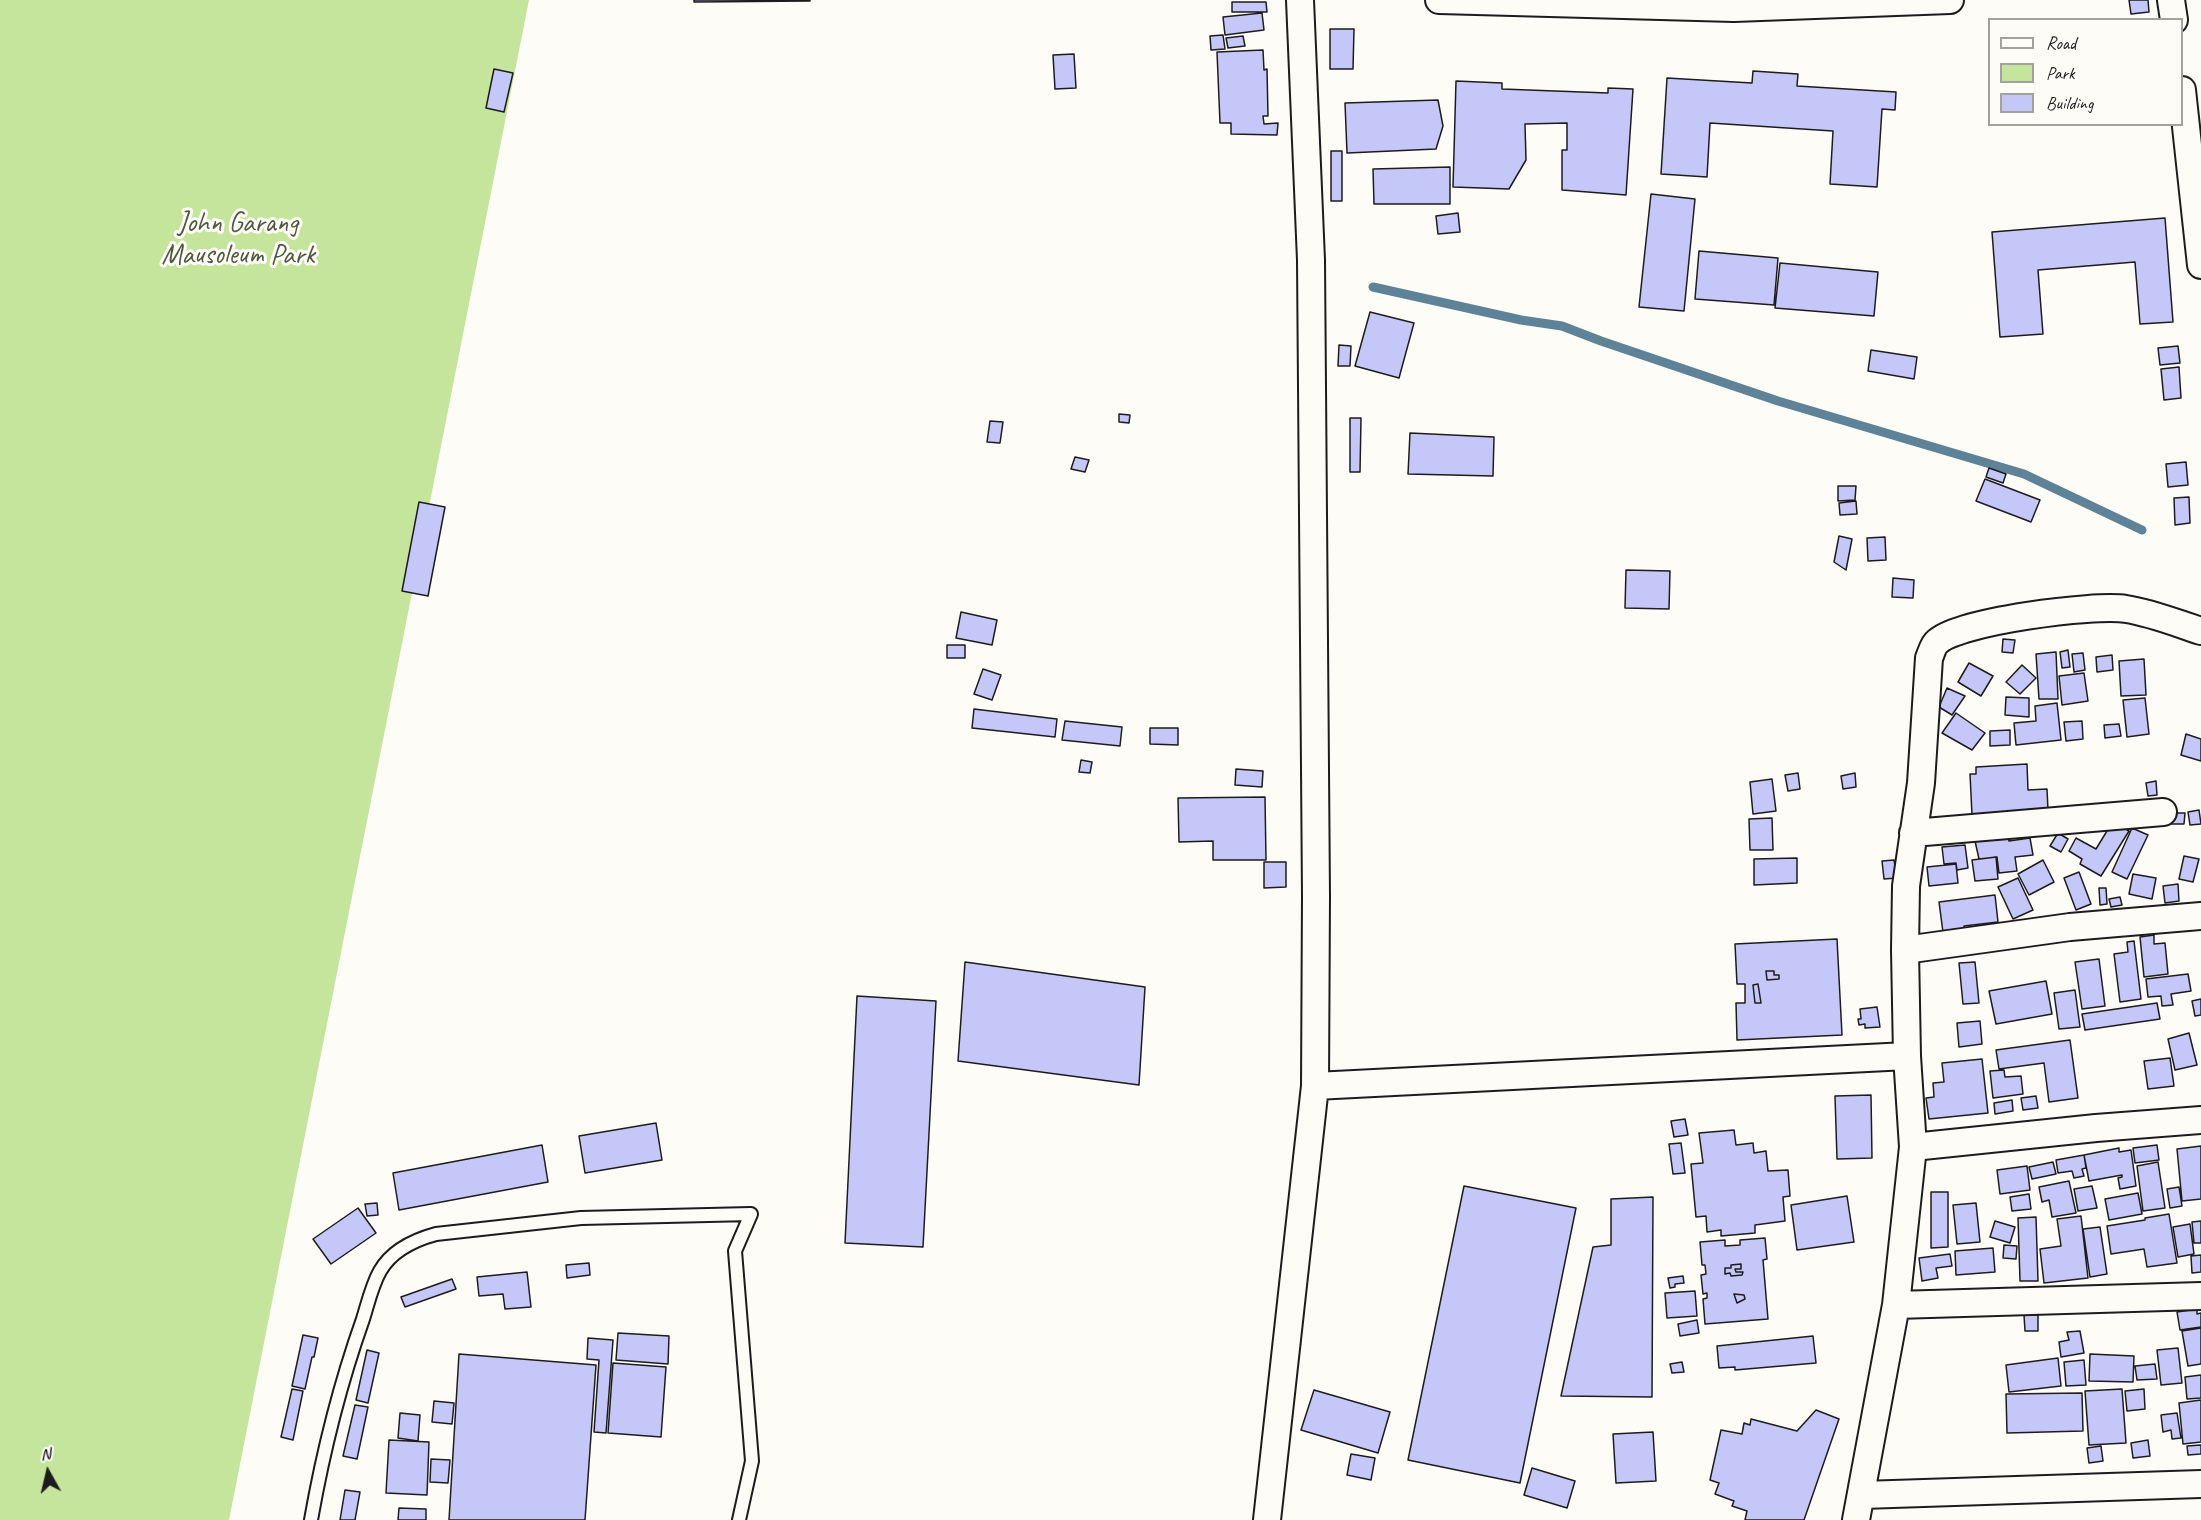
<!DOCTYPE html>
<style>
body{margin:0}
#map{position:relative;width:2201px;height:1520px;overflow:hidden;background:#fdfcf7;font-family:Caveat,sans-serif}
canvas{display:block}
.legend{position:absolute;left:1988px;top:18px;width:195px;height:108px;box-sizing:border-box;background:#fdfcf7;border:2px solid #a3a29f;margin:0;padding:8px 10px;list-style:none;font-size:18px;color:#1c1c1c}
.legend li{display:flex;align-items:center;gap:12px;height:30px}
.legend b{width:30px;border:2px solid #a3a29f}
.north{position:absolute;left:18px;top:1442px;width:60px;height:60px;-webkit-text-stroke:4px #fdfcf7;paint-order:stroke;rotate:352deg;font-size:16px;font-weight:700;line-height:24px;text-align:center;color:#1c1c1c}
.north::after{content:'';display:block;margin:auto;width:21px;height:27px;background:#1c1c1c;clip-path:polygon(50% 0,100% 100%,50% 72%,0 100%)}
</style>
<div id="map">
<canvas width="2201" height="1520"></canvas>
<ul class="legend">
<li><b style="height:8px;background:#fdfcf7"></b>Road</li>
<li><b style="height:16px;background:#c5e49c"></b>Park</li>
<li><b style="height:16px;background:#c6c7f9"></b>Building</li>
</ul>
<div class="north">N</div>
</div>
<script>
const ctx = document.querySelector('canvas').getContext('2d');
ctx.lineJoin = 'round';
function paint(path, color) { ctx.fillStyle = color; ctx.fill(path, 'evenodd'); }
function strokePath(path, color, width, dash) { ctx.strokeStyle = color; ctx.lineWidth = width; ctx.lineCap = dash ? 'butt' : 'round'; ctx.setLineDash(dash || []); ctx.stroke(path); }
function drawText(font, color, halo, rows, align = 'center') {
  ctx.font = font + ' Caveat,sans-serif'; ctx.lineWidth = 6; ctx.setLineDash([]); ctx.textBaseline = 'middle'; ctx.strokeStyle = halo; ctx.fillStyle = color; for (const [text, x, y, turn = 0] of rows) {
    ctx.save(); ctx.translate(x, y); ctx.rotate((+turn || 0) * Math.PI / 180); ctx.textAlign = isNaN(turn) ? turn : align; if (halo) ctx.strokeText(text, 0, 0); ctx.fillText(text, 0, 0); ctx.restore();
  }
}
const green = new Path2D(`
 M0,0h529l-300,1520h-229z`);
const stream = new Path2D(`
 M1373,287l148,33 41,6 39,15 177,60 246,73 118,56`);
const building = new Path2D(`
 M694,0h116v1l-116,1z
 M2129,0h19l1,12 -18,2z
 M1232,2h34l1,10h-35z
 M1262,13l2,17 -39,5 -2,-18z
 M1330,29h24l-1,40h-23z
 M1223,35l2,14 -14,1 -1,-14z
 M1243,36l2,10 -17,2 -2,-10z
 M1263,50l1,20 3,-1 1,47h-5l1,8 14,-1 -1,12 -46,-1v-11h-11l-3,-71z
 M1074,54l2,34 -21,1 -2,-34z
 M494,69l19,4 -9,39 -18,-4z
 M1753,71l45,3 -1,12 99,6 -1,18 -13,-1 -5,78 -47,-3 3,-53 -123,-8 -3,54 -46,-3 6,-96 85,5z
 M1456,81l46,2v6l106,4v-5l25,1 -7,106 -64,-5v-40h5v-27l-42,1 1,36 -17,29 -56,-2z
 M1438,100l5,26 -7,23 -89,4 -2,-50z
 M1331,151h11v50h-11z
 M1450,167v37h-76l-1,-35z
 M1651,194l44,5 -11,112 -45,-4z
 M1458,213l2,19 -22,2 -2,-18z
 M2165,218l8,104 -33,2 -5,-62 -97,8 5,64 -43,3 -8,-105z
 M1699,251l79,7 -4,47 -79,-6z
 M1780,263l98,9 -4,44 -99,-8z
 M1370,312l44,11 -15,55 -44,-12z
 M1339,345l12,1 -1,20h-12z
 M2178,346l2,17 -20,2 -2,-17z
 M1871,350l46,7 -3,22 -46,-8z
 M2179,367l2,31 -17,2 -3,-31z
 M1119,414l11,1 -1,8 -10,-1z
 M1350,418h11l-1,54h-10z
 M990,421l13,1 -3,21 -13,-1z
 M1410,433l84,4 -1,39 -85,-2z
 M1075,457l14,3 -4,12 -14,-3z
 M2186,462l2,23 -20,2 -2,-23z
 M1989,468l17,6 -3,9 -17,-6z
 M1985,479l55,21 -9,22 -55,-21z
 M1838,486h18l-1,14 -17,1z
 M2189,497l1,26 -15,2 -1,-27z
 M1856,501l1,13 -17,1 -1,-12z
 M419,502l26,5 -17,89 -26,-5z
 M1839,536l13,3 -6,31 -12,-8z
 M1885,537l1,23 -18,1 -1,-23z
 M1626,570l44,1 -1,38 -44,-1z
 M1893,578l21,2 -1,18 -21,-1z
 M961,612l36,8 -5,25 -36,-7z
 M2003,639l12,1 -2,13 -11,-1z
 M947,645h18v13h-18z
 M2068,650l2,17 -8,1 -2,-16z
 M2056,652l2,47h-19l-3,-45z
 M2083,653l2,17 -11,2 -2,-18z
 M2112,655l1,15 -16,2 -1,-15z
 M2144,659l2,36 -25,1 -2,-35z
 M1969,663l24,13 -12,20 -23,-14z
 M2022,665l14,13 -16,16 -14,-12z
 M983,669l18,6 -9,25 -18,-6z
 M2084,673l4,28 -26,4 -3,-29z
 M1947,688l18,8 -13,19 -13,-8z
 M2006,697l23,1v19l-24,-2z
 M2145,698l4,36 -22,3 -4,-37z
 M2057,703l4,37 -45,5 -2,-22 22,-2 -1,-15z
 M974,709l83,10 -2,18 -83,-9z
 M1956,713l29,20 -13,17 -30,-17z
 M1065,721l57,6 -2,19 -58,-6z
 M2082,721l1,18 -17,2 -2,-19z
 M2119,724l2,12 -16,2 -1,-13z
 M1150,728h28v17l-28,-1z
 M2010,730v15l-20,1v-15z
 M2186,734l15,5v22l-20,-6z
 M1081,760l11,2 -2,11 -11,-1z
 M2027,764l1,26 19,-1 1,21 -76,5 -2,-41h6v-7z
 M1236,769l27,2 -1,16 -27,-2z
 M1798,773l2,16 -12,2 -3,-16z
 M1855,773l1,14 -13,2 -2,-13z
 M1772,779l4,32 -23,3 -3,-32z
 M2156,781l1,14 -9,1 -2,-13z
 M1265,797l1,63h-53v-19l-34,1 -1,-44z
 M2199,810l2,14 -11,1 -2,-13z
 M2169,813h16l-1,11h-15z
 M1772,818l1,32h-23l-1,-31z
 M2113,821l16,10 -28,45 -21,-12 2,-5 -13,-8 7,-13 20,11z
 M2132,828l16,7 -21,44 -15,-7z
 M2058,833l10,6 -7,13 -11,-6z
 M1995,838h13l1,3 21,-3 3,17 -18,2 2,14 -18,2 -2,-16 -18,2 -4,-18z
 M1965,845l3,23 -11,2 -1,-7 -12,1 -2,-17z
 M2184,856l15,3 -6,23 -14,-3z
 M1996,857l2,22 -23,2 -3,-21z
 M1797,858v25l-43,2v-26z
 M1894,860l3,18 -13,1 -2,-18z
 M2043,860l11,22 -25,13 -11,-21z
 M1264,862h22v25l-22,1z
 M1956,864l2,19 -29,3 -2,-19z
 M2079,872l12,32 -15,6 -12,-32z
 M2133,874l23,4 -4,21 -23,-5z
 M2018,878l15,32 -20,9 -15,-32z
 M2178,884l1,17 -14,2 -2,-17z
 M2099,888h7l1,16 -7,1z
 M1995,895l3,27 -34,4 2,11 -22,3 -5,-38z
 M2120,897l2,8 -11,2 -2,-8z
 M2154,935v9l11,-1 3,31 -24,3 -4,-40z
 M1837,939l5,96 -105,5 -1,-37h9v-19h-8l-2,-40zM1766,971h8v4h5v4l-12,1zM1758,984l3,19h-6l-2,-18z
 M2134,941l7,58 -21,3 -6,-48 14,-2 -1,-10z
 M2099,959l6,47 -23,3 -7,-47z
 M965,962l180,25 -6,98 -181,-24z
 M1975,962l4,41 -16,1 -4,-41z
 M1766,971h8v4h5v4l-12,1z
 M2188,974l3,17 -20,3 2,11 -11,1 -1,-10 -13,1 -2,-18z
 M2046,981l6,33 -56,10 -7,-33z
 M1758,984l3,19h-6l-2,-18z
 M2075,990l5,37 -21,2 -5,-36z
 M857,996l79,5 -13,246 -78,-4z
 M2201,999v16l-6,1 -3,-15z
 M2157,1003l3,16 -75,11 -3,-16z
 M1877,1007l3,20 -15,1v-4l-6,1 -1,-6h3l-1,-10z
 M1980,1021l2,23 -23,3 -2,-24z
 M2189,1033l8,32 -22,5 -7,-31z
 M2070,1040l8,58 -29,4 -5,-39 -45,6 -3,-19z
 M2170,1058l4,28 -26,3 -4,-28z
 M1982,1059l6,54 -59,6 -3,-21 8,-1 -1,-14 11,-1 -2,-19z
 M2004,1070l1,7 16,-1 2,18 -30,4 -3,-27z
 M1871,1095l1,63 -35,1 -2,-63z
 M2036,1096l2,12 -15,2 -2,-12z
 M2012,1100l1,11 -18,3 -1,-11z
 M1685,1119l3,16 -14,2 -3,-16z
 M656,1123l6,37 -77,13 -6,-37z
 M1734,1130l2,15 17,-2 1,10 12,-2 2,20 20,-1 2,26 -7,1 2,24 -30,4v8l-34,3v-6l-14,2 -1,-16 -10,1 -5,-53 12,-1 -4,-30z
 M1681,1143l4,30 -12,1 -4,-30z
 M542,1145l6,37 -149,28 -6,-37z
 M2157,1145l2,15 -24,3 -2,-15z
 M2201,1146v53l-19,2 -5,-52z
 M2119,1148v4l12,-2 5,36 -16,3 -2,-11 4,-1v-2l-33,6 -5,-26z
 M2084,1155l2,13 -4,1 2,7 -10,2 -2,-7 -14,2 -2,-13z
 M2053,1162l3,12 -24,5 -3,-12z
 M2158,1162l7,46 -22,3 -6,-45z
 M2027,1166l3,24 -30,4 -3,-24z
 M2069,1181l7,32 -24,4 -3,-17 -7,2 -3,-15z
 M1464,1186l112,22 -56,275 -112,-23z
 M2092,1186l5,22 -19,3 -4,-22z
 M2179,1187l3,19 -12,2 -3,-19z
 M1931,1192h17v55l-17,1z
 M2138,1193l4,21 -33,6 -4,-21z
 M2029,1194l2,15 -19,2 -2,-14z
 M1847,1196l7,46 -57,8 -6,-45z
 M1653,1197l-1,200 -91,-1 32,-149 18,-2v-46z
 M377,1203l1,12 -11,1 -2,-12z
 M1976,1203l4,39 -23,2 -4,-39z
 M358,1208l18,25 -45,31 -18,-25z
 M2169,1214l8,49 -30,4 -3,-18 -33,5 -4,-28 38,-6v-2z
 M2081,1216l7,62 -44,5 -4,-34 21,-3 -4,-27z
 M2036,1217l2,64h-18l-2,-63z
 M1995,1221l20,6 -5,16 -20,-6z
 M2201,1221v22h-7l-2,-21z
 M2190,1224l4,30 -16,3 -5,-30z
 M2100,1227l7,47 -17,3 -7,-48z
 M1765,1238l2,21 -4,1 5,59 -63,5 -2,-25 4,-1v-5l-4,1 -2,-19 5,-1 -1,-9h-3l-2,-23 25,-2v6l15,-1v-5zM1741,1264v5h-6l1,3h7l-1,3 -11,1 -1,-3 -5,1v-6h6v-3zM1734,1294l10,1 1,4 -8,4z
 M2004,1245l13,1 -1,13 -13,-1z
 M1993,1248l2,24 -39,3 -1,-24z
 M1950,1254l2,12 -16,2 2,10 -16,3 -3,-23z
 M2201,1255v17l-9,1 -1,-17z
 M589,1263l1,12 -23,3 -1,-13z
 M1741,1264v5h-6l1,3h7l-1,3 -11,1 -1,-3 -5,1v-6h6v-3z
 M527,1272l4,35 -26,2 -2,-15 -24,2 -2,-19z
 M1683,1276l1,7 -9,1v3l-5,1 -2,-10z
 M452,1279l4,10 -51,18 -4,-10z
 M1695,1291l2,25 -30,2 -2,-25z
 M1734,1294l10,1 1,4 -8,4z
 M2197,1309v5l4,-1v14l-21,3 -3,-18z
 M2024,1315h14v16h-13z
 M1697,1320l2,13 -19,3 -2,-12z
 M2201,1328v36l-13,2 -6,-35z
 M2080,1331l4,22 -23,4 -2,-15 10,-2 -2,-8z
 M618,1333l51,3 -1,28 -52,-4z
 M303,1335l15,3 -4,19h-2l-7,32 -13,-3z
 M1813,1336l3,27 -81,7v-3l-16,1 -2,-22z
 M588,1338l25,2 -7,93 -12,-1 5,-72 -12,-1z
 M2178,1348l4,35 -21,2 -4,-35z
 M367,1350l12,3 -11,50 -12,-3z
 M459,1354l137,11 -11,155h-136z
 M2090,1354l44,2 -1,26 -44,-1z
 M2058,1358l3,28 -52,6 -3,-27z
 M2084,1360l2,25 -20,1 -2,-24z
 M1682,1362l2,10 -12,1 -2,-9z
 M613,1363l53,4 -5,70 -53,-4z
 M2155,1364l2,15 -20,1 -2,-14z
 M2201,1375v23l-14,1 -2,-22z
 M292,1389l11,2 -10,49 -12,-3z
 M2122,1389l4,54 -37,2 -4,-54z
 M2144,1389l1,20 -18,2 -2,-20z
 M1314,1390l76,22 -12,41 -77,-23z
 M2082,1393l1,38 -76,2 -1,-39z
 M2201,1400v42l-18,2 -4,-41z
 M434,1401l20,2 -2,21 -20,-2z
 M355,1405l13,2 -11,52 -14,-3z
 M1816,1410l23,9 -35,101h-59l2,-9 -15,-5 2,-5 -19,-7 4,-11 -9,-3 11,-50 21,4 2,-11 6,2 1,-6 46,12z
 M400,1413l20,2 -2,26 -20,-3z
 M2177,1413l4,25 -9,1 -1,-9 -8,2 -2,-17z
 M1653,1432l3,49 -40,2 -3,-49z
 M389,1440l40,2 -2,53 -41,-2z
 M2148,1440l2,16 -17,2 -2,-15z
 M2201,1445v9l-13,1 -1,-9z
 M2101,1446l2,15 -14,2 -2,-15z
 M1351,1454l24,4 -4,22 -24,-5z
 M431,1459l19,1 -2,23 -18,-1z
 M1532,1468l43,13 -8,27 -43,-13z
 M345,1490l15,2 -5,28h-15z
 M399,1508l27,1v11h-28z`);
const service = new Path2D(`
 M311,1520c12,-68 29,-136 52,-201 5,-16 9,-34 17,-48 12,-21 34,-31 56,-37l145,-16 170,-4 -16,37 17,210 -13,59`);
const minor = new Path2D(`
 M1439,0l295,8 216,-8
 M2171,0l3,20
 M2182,90l19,175
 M1913,833l250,-21
 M1905,950l165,-23 131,-11
 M1315,1086l592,-30
 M1913,1147l183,-19 105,-8
 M1896,1305l305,-9
 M1862,1495l339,-11
 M1267,1520l48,-434 1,-190 -5,-636 -11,-260
 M1856,1520l40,-215 17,-158 -6,-91 -2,-106 1,-64 15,-103 8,-125c2,-4 4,-13 8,-16 22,-21 157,-38 189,-33 26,4 50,14 75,22`);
const parkNames = [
 ["John Garang",238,224],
 ["Mausoleum Park",238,256]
];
paint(green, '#c5e49c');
strokePath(stream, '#5e8398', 9);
paint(building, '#c6c7f9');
strokePath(building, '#1c1c1c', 1.5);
strokePath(service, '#1c1c1c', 16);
strokePath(minor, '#1c1c1c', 30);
strokePath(service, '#fdfcf7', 12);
strokePath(minor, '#fdfcf7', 26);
drawText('28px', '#4f5842', '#fdfcf7', parkNames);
</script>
